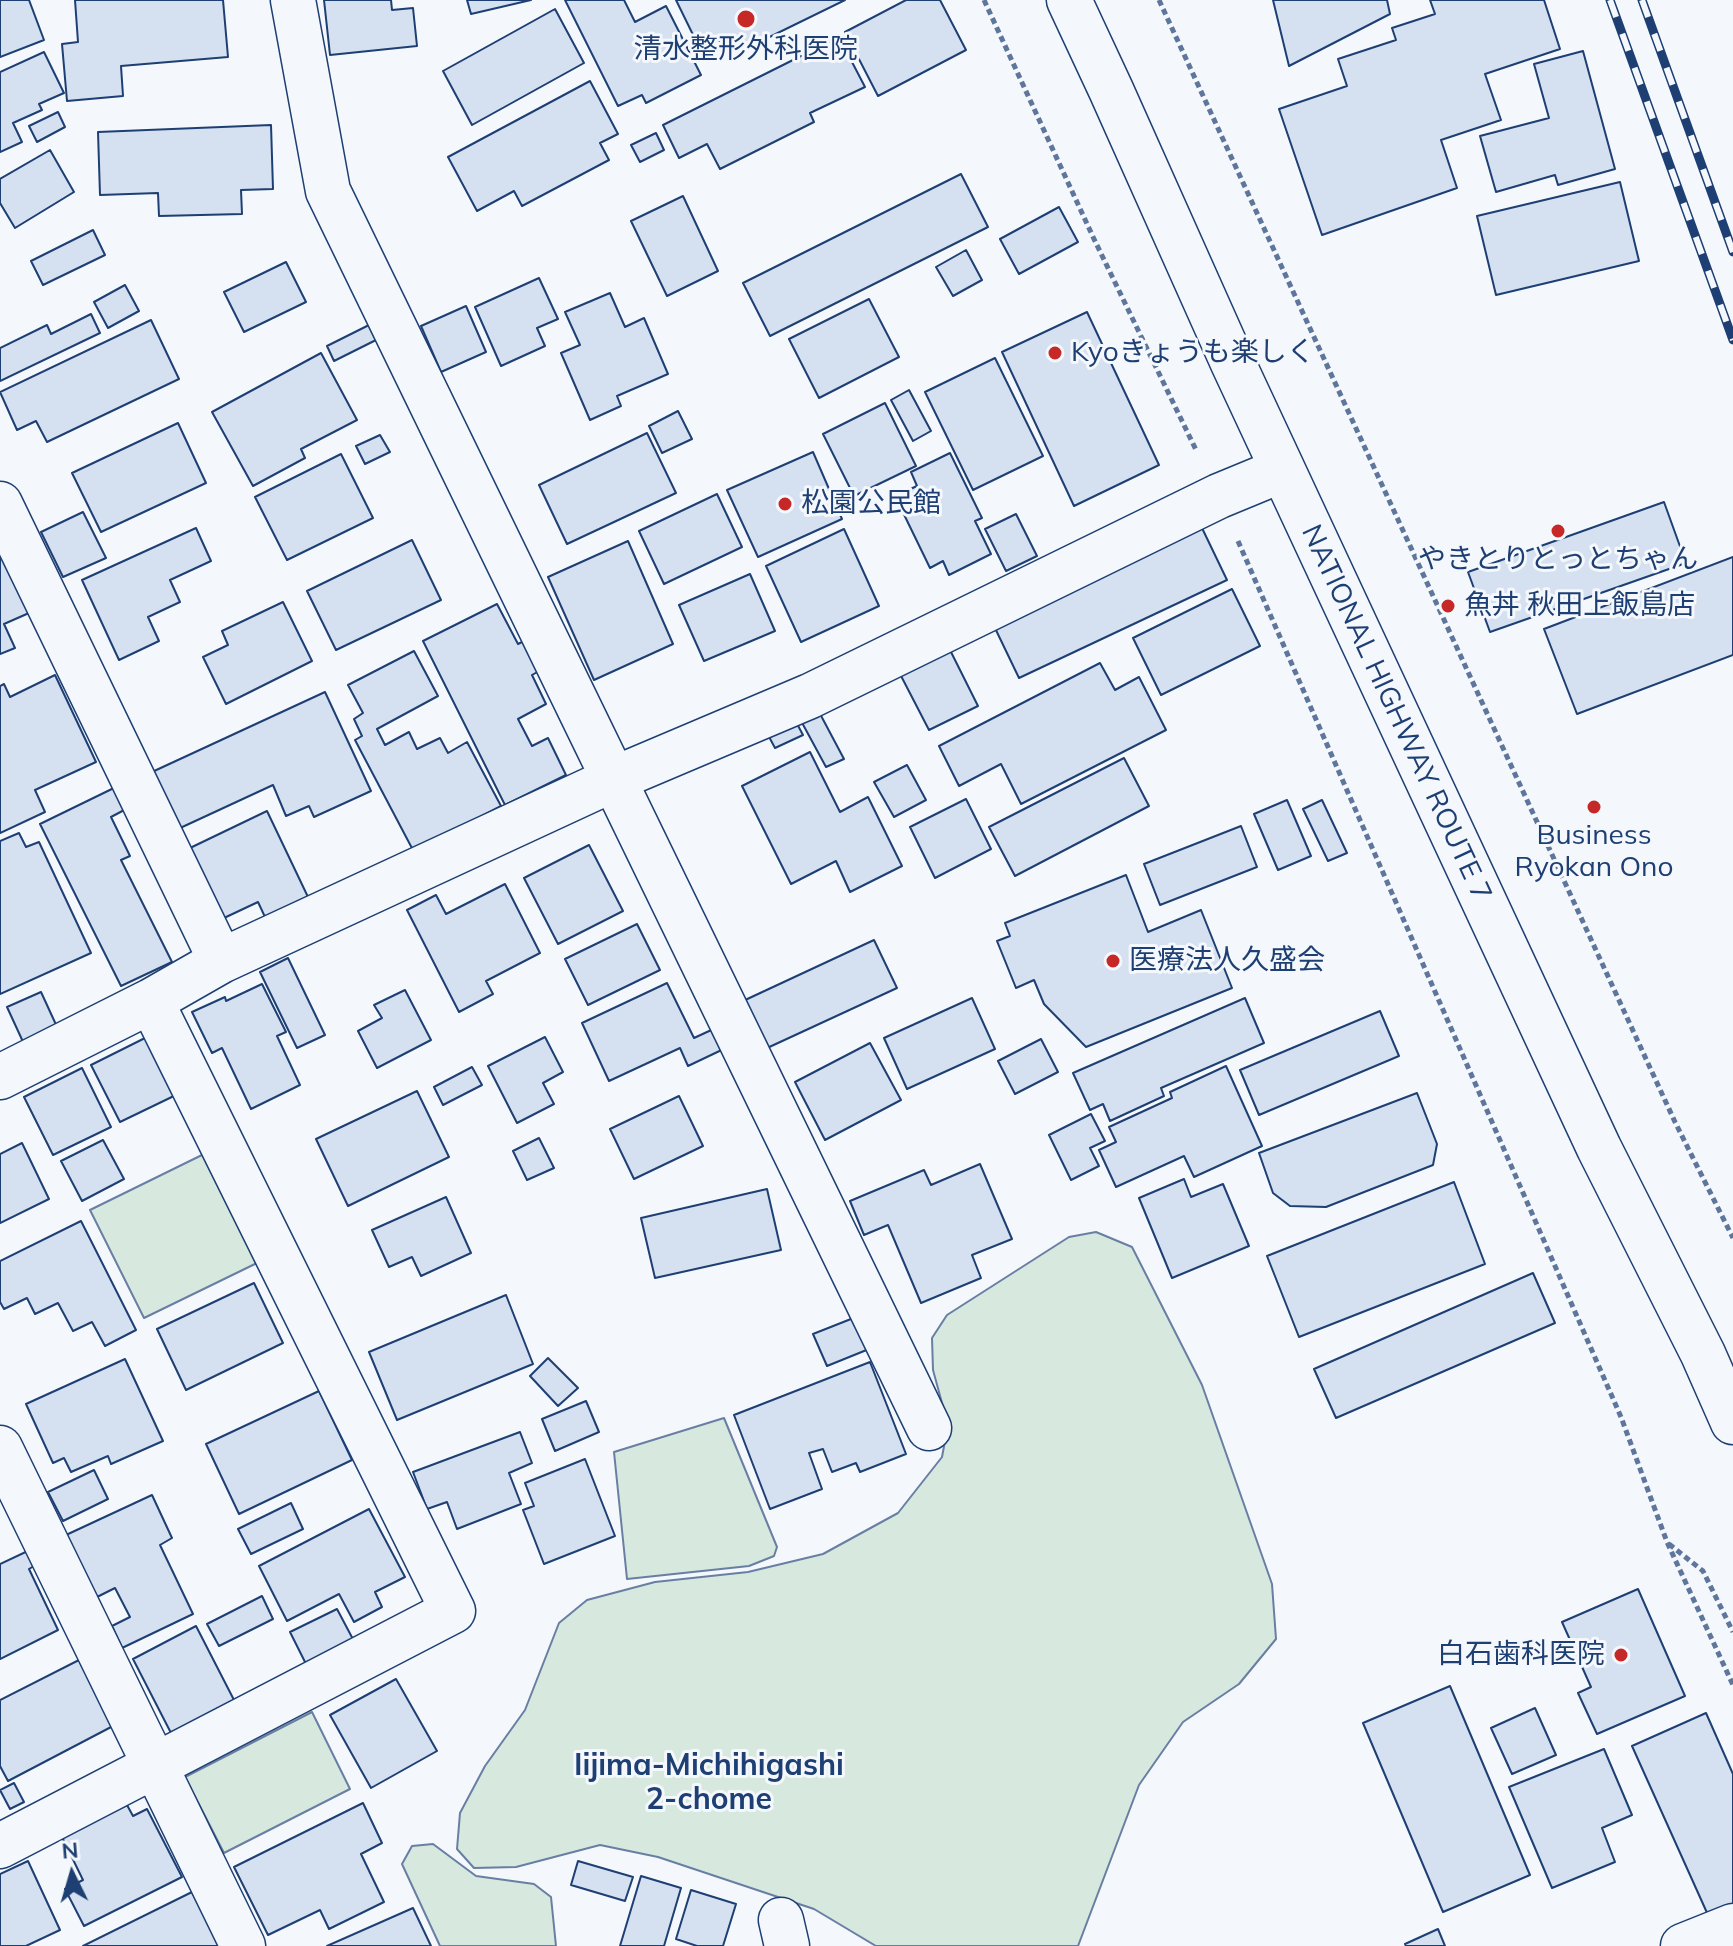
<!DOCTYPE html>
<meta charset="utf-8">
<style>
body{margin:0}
#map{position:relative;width:1733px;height:1946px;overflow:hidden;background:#f4f7fb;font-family:Mulish,sans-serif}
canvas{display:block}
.north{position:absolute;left:32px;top:1834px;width:80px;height:80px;-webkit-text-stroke:6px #f4f7fb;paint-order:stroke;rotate:355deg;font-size:22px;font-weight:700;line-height:32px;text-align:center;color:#1d3f73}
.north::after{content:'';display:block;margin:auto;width:28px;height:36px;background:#1d3f73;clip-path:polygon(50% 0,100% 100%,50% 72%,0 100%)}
</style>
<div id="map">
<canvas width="1733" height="1946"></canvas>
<div class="north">N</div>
</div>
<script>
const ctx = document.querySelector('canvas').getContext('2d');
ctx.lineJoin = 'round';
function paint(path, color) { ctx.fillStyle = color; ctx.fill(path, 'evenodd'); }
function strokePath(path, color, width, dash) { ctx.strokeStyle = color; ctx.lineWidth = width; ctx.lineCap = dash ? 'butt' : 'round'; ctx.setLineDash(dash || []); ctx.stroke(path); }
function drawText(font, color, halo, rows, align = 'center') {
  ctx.font = font + ' Mulish,"Noto Sans JP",sans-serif'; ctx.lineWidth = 6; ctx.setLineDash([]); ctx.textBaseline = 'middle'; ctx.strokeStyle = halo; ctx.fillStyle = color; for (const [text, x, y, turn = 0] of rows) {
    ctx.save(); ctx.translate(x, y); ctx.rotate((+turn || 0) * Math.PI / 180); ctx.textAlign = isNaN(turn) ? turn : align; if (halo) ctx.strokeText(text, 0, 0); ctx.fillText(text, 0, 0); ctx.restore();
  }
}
const green = new Path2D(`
 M204,1154l53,109 -113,55 -54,-108z
 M1096,1232l36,15 70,138 70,199 4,55 -37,45 -56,38 -44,63 -61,161h-202l-62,-37 -156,-52 -58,-12 -84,22 -42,1 -17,-19 3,-36 25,-47 40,-56 34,-87 28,-23 68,-18 93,-10 75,-18 75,-41 44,-56 6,-32 -15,-55 -1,-32 15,-23 122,-78z
 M724,1418l53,129 -3,9 -25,10 -122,13 -13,-127z
 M312,1712l38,77 -126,64 -39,-76z
 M433,1844l43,32 58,8 17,13 5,49h-116l-38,-82 10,-18z`);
const building = new Path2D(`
 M0,0h29l15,40 -44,17z
 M75,0h148l5,57 -107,9 2,30 -56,5 -5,-57 16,-2z
 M324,0h67l1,10 21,-2 4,38 -87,9z
 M467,0h64l-60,14z
 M565,0h59l11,22 31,-16 35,69 -55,28 -4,-8 -24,11z
 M676,0h169l-100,49 -34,-11 -13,7z
 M906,0h34l26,50 -88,46 -33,-64z
 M1273,0h114l3,14 -101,52z
 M1430,0h114l16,49 -75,25 16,46 -60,20 16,48 -135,47 -43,-126 68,-23 -9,-27 58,-19 -4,-12 43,-14z
 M555,9l29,54 -112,62 -29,-54z
 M839,37l26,50 -55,26 4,9 -94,47 -13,-25 -28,14 -16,-33z
 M1583,51l32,118 -57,16 -3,-10 -59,17 -16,-56 69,-18 -15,-54z
 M44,52l20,41 -25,11 3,6 -29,13 9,19 -22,10v-80z
 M590,81l28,53 -18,9 9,17 -87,46 -8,-15 -37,20 -29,-54z
 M58,112l7,15 -28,15 -8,-16z
 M271,125l2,64 -32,1 1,24 -83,2 -1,-23 -58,2 -2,-63z
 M656,133l8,17 -24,12 -9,-17z
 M50,150l24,42 -59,36 -15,-25v-24z
 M961,174l27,53 -218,109 -27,-53z
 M1620,182l19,79 -143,34 -19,-79z
 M683,196l35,75 -51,25 -36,-75z
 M1059,207l19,35 -59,32 -19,-35z
 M93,230l12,25 -62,30 -12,-24z
 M966,250l16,30 -29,16 -17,-29z
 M286,262l20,40 -62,30 -20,-40z
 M539,278l19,41 -21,9 8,18 -44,20 -26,-59z
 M125,285l14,26 -31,17 -14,-26z
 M610,293l15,34 19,-9 24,56 -51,22 4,10 -31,14 -29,-67 19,-8 -15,-33z
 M869,299l30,58 -80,41 -30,-59z
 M466,306l20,46 -45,20 -20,-46z
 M1087,312l72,153 -85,41 -72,-154z
 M91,314l9,19 -100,48v-33l47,-23 4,9z
 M151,320l28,59 -132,63 -11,-21 -19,9 -17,-38z
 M369,325l7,15 -42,21 -7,-15z
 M321,353l36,67 -56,29 4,9 -52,28 -41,-74z
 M995,358l48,98 -70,34 -48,-98z
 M909,390l22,41 -18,10 -22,-41z
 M885,403l31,63 -62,30 -31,-62z
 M678,411l14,28 -30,14 -13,-27z
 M178,423l28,60 -105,49 -29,-59z
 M647,433l29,60 -109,51 -28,-59z
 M380,435l10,17 -25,12 -9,-18z
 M813,452l29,67 -84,38 -31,-67z
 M950,453l32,65 -7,3 16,33 -42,21 -6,-14 -13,7 -35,-72 22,-10 -6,-14z
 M341,454l32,64 -86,42 -32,-63z
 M717,494l25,53 -78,37 -25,-53z
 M1664,502l22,61 -196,69 -22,-60z
 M83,512l23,46 -43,19 -22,-45z
 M1016,514l21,42 -31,15 -21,-42z
 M196,528l15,33 -41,19 10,22 -32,15 11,24 -40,19 -37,-80z
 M1202,528l25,52 -208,98 -25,-52z
 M844,529l35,77 -78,36 -35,-76z
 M412,540l29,60 -105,50 -29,-59z
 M628,541l45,103 -79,36 -46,-103z
 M0,551l29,62 -25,11 11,24 -15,6z
 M1733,557v98l-156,59 -33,-85z
 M750,574l25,57 -71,30 -25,-56z
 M1232,589l28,57 -99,49 -28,-57z
 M283,602l29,59 -86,43 -23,-47 25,-12 -6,-14z
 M497,604l21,40 8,-4 15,30 -9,5 14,29 -28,15 14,27 16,-8 18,37 -61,30 -82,-164z
 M948,646l30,60 -49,24 -30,-58z
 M414,651l24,45 -61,33 8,16 24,-13 8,17 23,-11 8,15 19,-11 34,64 -87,46 -59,-112 7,-4 -8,-17 9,-6 -15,-28z
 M1100,663l15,27 24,-13 27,53 -145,74 -20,-40 -42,22 -20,-40z
 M55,675l41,87 -61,28 10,22 -45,21v-147l4,-2 6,13z
 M325,692l46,99 -57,26 -5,-11 -23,10 -13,-31 -95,44 -26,-57z
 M818,710l26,49 -18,8 -26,-48z
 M795,720l8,15 -28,13 -8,-15z
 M810,752l30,60 28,-15 34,69 -52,26 -14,-31 -45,23 -49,-98z
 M1124,758l25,48 -134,70 -26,-49z
 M907,765l19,35 -32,17 -20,-35z
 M118,786l10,22 -17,9 19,39 -9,4 51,102 -51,24 -81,-162z
 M966,799l25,50 -56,29 -25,-51z
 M1287,800l24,56 -33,14 -24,-56z
 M1322,800l25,53 -19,8 -25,-52z
 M267,811l41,86 -43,20 -7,-15 -34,16 -34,-70z
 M1241,826l16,41 -97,38 -16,-41z
 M19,833l7,14 13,-5 52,111 -91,41v-153z
 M589,845l34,66 -65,33 -34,-66z
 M1126,875l22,57 53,-22 31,78 -146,59 -42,-43 -10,-24 -18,8 -19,-47 13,-5 -5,-13z
 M505,884l35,69 -54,28 7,13 -34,18 -52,-102 29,-15 10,19z
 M637,924l23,46 -72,35 -23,-46z
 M874,940l23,48 -132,61 -22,-48z
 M288,958l37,77 -28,13 -37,-76z
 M667,983l27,55 26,-12 10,20 -42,20 -8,-18 -71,33 -27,-58z
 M262,984l24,48 -9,4 23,49 -49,24 -29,-61 -10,5 -20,-41 33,-15 1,4z
 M405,990l26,50 -54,28 -19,-37 24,-13 -8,-13z
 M41,992l17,37 -34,15 -17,-37z
 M972,998l23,51 -88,40 -23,-51z
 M1245,998l19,45 -103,45 3,8 -54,25 -7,-17 -13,6 -17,-37z
 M1380,1011l19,45 -140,59 -19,-45z
 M149,1036l29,58 -58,28 -29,-57z
 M545,1037l18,35 -20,11 11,21 -37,19 -29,-57z
 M1041,1039l17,33 -43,22 -17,-33z
 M870,1043l31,57 -76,40 -30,-58z
 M1226,1066l36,80 -68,31 -10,-21 -68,31 -17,-37 17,-8 -7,-15 63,-29 -2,-6z
 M472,1067l10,18 -39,20 -9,-18z
 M82,1068l29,59 -58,28 -29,-58z
 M417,1091l32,66 -101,49 -32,-67z
 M1417,1093l20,51 -4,21 -107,42 -36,-1 -17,-13 -14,-40z
 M679,1096l24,50 -69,33 -24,-50z
 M1091,1114l14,27 -15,7 9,18 -28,14 -22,-45z
 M539,1138l15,30 -27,12 -14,-29z
 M103,1140l21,39 -42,22 -21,-40z
 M22,1143l27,56 -49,24v-69z
 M980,1164l32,75 -40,16 9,23 -60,25 -33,-78 -24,10 -14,-34 74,-31 7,15z
 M1184,1179l7,18 32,-13 26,62 -77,32 -33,-80z
 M1454,1182l31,82 -186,73 -32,-81z
 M767,1189l14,61 -126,28 -14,-60z
 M446,1197l25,56 -50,23 -9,-19 -23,10 -17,-37z
 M81,1221l55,109 -31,16 -13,-24 -19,9 -15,-28 -23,11 -8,-16 -23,11 -4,-7v-41z
 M1533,1273l22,50 -219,95 -22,-49z
 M254,1283l29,60 -97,47 -29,-61z
 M506,1295l27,69 -136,56 -28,-68z
 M856,1317l13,32 -42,17 -14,-32z
 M548,1358l30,30 -20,18 -28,-30z
 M125,1359l38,82 -52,23 -3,-8 -37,16 -7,-14 -11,5 -27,-59z
 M870,1362l36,92 -46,18 -4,-9 -24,9 -9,-23 -14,4 13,36 -52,20 -36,-94z
 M319,1391l33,69 -113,54 -33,-70z
 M586,1401l13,31 -44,19 -13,-32z
 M520,1432l12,31 -23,10 12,31 -64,25 -10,-27 -20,7 -14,-37z
 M585,1459l30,77 -71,28 -21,-54 11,-4 -9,-23z
 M94,1470l14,29 -45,22 -15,-29z
 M152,1495l20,43 -12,7 33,69 -71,34 -10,-22 18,-9 -15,-29 -20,10 -29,-63z
 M291,1503l12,26 -52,25 -13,-25z
 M369,1509l36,68 -30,15 7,15 -28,15 -15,-28 -52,27 -28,-55z
 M32,1549l7,14 -10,6 29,61 -58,29v-95z
 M1638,1589l47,107 -88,38 -19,-41 13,-6 -29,-65z
 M262,1596l11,23 -54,27 -12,-22z
 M337,1609l18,34 -47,25 -18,-36z
 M196,1626l38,74 -63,33 -38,-74z
 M79,1660l34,66 -105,55 -8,-15v-66z
 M396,1679l41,72 -66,37 -41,-73z
 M1450,1686l80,189 -87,37 -80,-189z
 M1535,1708l21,47 -44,19 -21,-46z
 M1706,1713l27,61v130l-25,11 -76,-169z
 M1604,1749l28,66 -30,13 13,34 -63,26 -43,-101z
 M14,1783l10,19 -14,7 -10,-19z
 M363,1803l19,40 -21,11 23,48 -55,27 -9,-19 -52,25 -34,-68z
 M127,1805l6,11 14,-7 35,68 -98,49 -19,-37 18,-9 -21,-43z
 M28,1861l32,69 -34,16h-26v-72z
 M578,1861l55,16 -8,24 -54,-16z
 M641,1876l40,12 -17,58h-44z
 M691,1890l45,14 -13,42h-26l-21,-7z
 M192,1892l28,54h-137z
 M413,1908l18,38h-104z
 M1438,1929l7,17h-39l-1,-2z`);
const path = new Path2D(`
 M984,0l110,239 103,213
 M1159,0l516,1122 58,116
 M1238,541l383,876 46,125 66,143
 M1669,1544l34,27 30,61`);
const minor = new Path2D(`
 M293,0l35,191 601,1237
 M0,504l221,457
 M0,1077l151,-76 70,-40 393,-182 196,-83 409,-200 63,-26
 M0,1448l243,498
 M0,1846l453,-235 -302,-610
 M781,1920l6,26
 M1683,1946l50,-20`);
const highway = new Path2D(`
 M1069,0l42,90 122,273 366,785 104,206 30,68`);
const rail = new Path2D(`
 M1610,0l123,340
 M1642,0l91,252`);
const markers = [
 [746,19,10,"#c62828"],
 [1055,353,8,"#c62828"],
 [785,504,8,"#c62828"],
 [1558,531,8,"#c62828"],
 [1448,606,8,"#c62828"],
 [1594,807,8,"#c62828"],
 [1113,961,8,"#c62828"],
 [1621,1655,8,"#c62828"]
];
const poiNames = [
 ["清水整形外科医院",746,50,"center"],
 ["Kyoきょうも楽しく",1071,353],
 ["松園公民館",801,504],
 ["やきとりとっとちゃん",1558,560,"center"],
 ["魚丼 秋田上飯島店",1464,606],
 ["Business",1594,836,"center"],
 ["Ryokan Ono",1594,868,"center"],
 ["医療法人久盛会",1129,961],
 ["白石歯科医院",1605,1655,"right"]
];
const streetNames = [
 ["NATIONAL HIGHWAY ROUTE 7",1396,713,65]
];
const neighbourhoodNames = [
 ["Iijima-Michihigashi",709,1766],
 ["2-chome",709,1800]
];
paint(green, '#d7e8df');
strokePath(green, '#687fa3', 2);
paint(building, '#d5e0f0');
strokePath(building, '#1d3f73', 2);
strokePath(minor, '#1d3f73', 47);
strokePath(highway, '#1d3f73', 47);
strokePath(path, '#5e769c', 5, [6, 4]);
strokePath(minor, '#f4f7fb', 44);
strokePath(highway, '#f4f7fb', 44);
strokePath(rail, '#1d3f73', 9);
strokePath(rail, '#f4f7fb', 6, [18]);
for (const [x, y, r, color] of markers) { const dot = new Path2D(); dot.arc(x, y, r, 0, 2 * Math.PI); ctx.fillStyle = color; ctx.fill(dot); strokePath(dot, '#f4f7fb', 3); }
drawText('28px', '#1d3f73', '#f4f7fb', poiNames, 'left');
drawText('28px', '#1d3f73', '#f4f7fb', streetNames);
drawText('bold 30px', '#1d3f73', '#f4f7fb', neighbourhoodNames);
</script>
